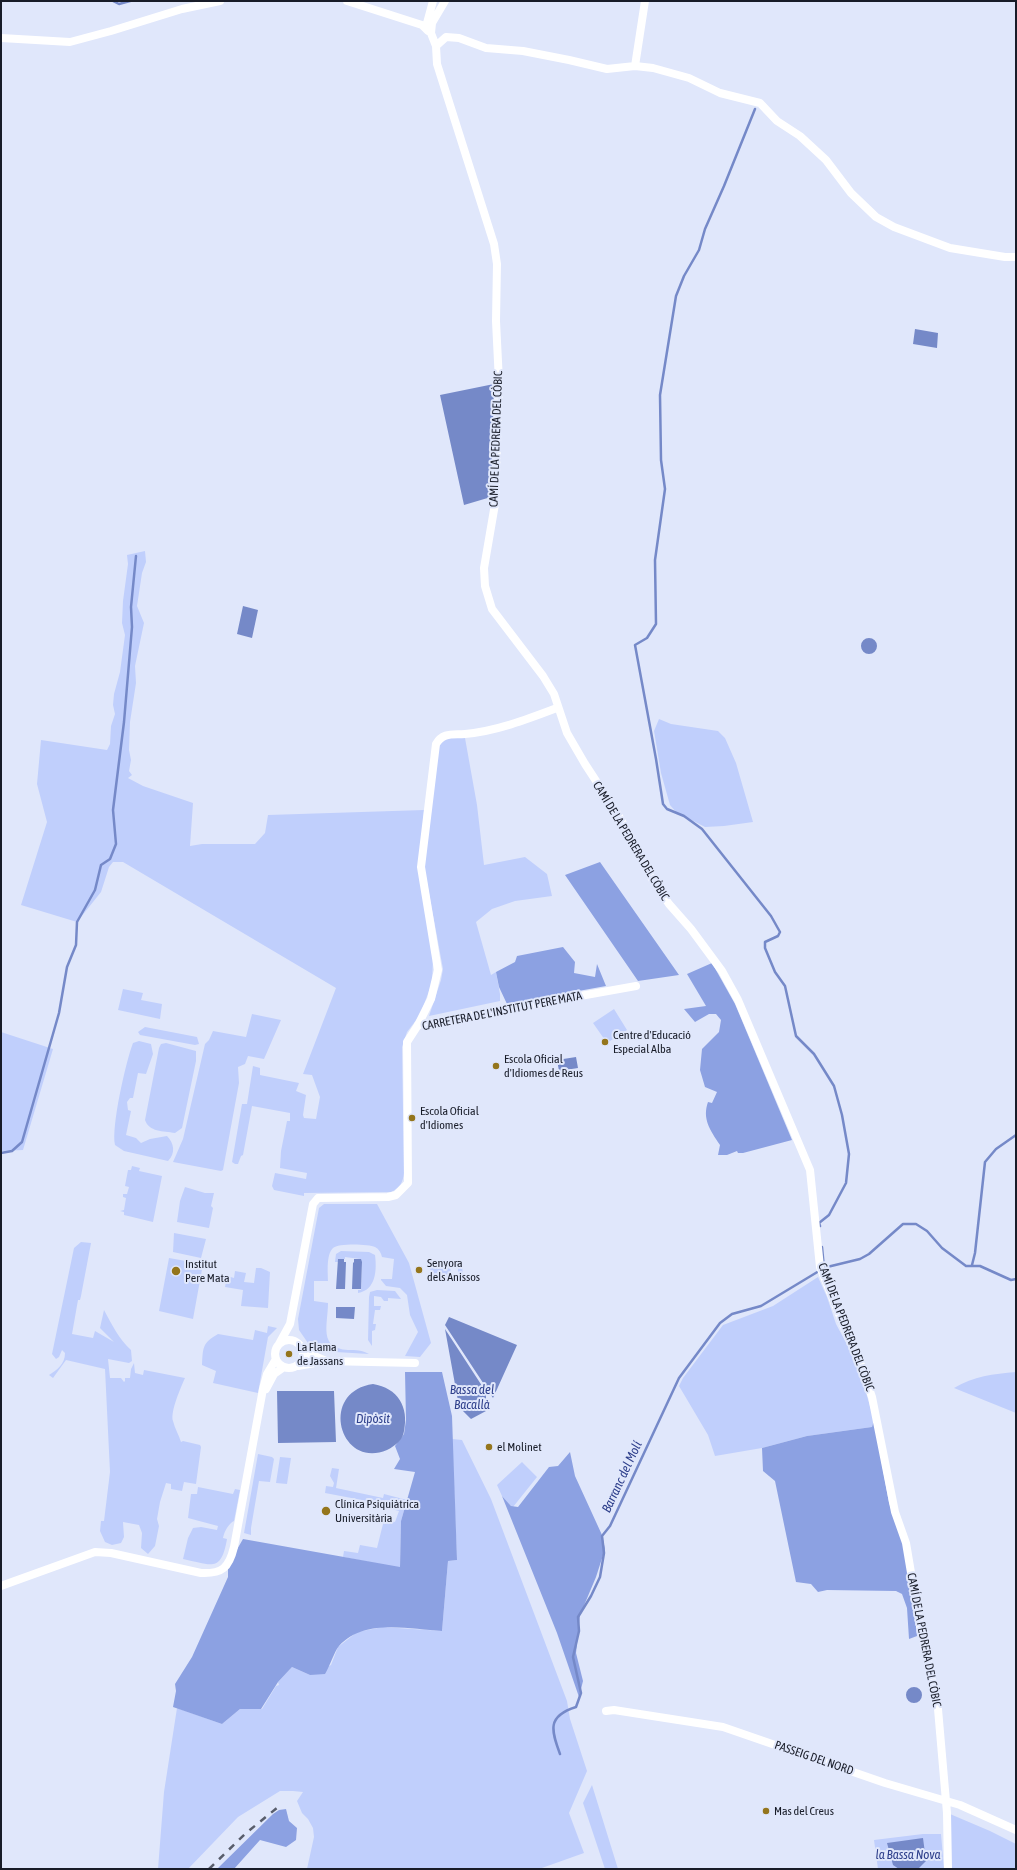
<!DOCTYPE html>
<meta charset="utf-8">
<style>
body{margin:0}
#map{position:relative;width:1017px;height:1870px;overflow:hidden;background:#e0e7fb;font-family:"Asap Condensed",sans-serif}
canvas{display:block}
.frame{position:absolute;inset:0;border:2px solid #181c28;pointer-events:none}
</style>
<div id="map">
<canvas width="1017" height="1870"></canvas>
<div class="frame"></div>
</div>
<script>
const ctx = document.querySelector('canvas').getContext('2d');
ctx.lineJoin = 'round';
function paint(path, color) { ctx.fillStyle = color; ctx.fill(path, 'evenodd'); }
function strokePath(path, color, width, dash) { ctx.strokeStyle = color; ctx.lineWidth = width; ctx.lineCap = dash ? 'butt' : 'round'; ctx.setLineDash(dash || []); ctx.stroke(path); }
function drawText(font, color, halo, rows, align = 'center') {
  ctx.font = font + ' "Asap Condensed",sans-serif'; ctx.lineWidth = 4; ctx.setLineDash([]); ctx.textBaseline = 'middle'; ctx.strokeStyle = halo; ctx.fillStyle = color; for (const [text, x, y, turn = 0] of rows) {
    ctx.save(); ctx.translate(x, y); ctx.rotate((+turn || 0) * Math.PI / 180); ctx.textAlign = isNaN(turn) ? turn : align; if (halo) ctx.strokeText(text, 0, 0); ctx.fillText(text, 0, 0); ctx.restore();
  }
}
const green = new Path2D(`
 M145,551l1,11 -4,11 -5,33 7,17 -9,43 1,17 -6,39 -1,28 2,10 -2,11 3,4 -4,3 15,8 50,17 -3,43 12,-2h53l10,-11 3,-18 156,-5 -3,38 12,111 -1,24 -12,32 -13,17 -5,15 2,126c-1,9 -4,15 -13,19l-87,1v3l-30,-6 -2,-4 3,-13 31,6 1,-6 -27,-5 1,-17 6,-30h3v-8l-38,-7 -9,49 -2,1 -3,8h-3l-3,-2 10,-58h5l6,-38 7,2v7l39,8 -3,8 10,4 -3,20 1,3 12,1 4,-22 -8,-22 -9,-1 33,-86 -213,-126h-10l-4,5 -8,25 -24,30 -56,-17 26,-83 -10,-38 4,-44 66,10 3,-6 1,-18 4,-12 -2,-9 1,-11 6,-22 5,-37 -3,-12 1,-22 5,-37 -1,-9z
 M659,719l12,5 47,7 7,7 11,25 17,59 -29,4 -19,1 -29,-15 -6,-7 -9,-32 -7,-42z
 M445,738h20l12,67 7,60 41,-8 22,17 5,22 -37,5 -23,8 -16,13 15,53 5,-3 4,22v7l-71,15 12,-36 2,-11 -19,-103 14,-118z
 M123,989l20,4 -2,7 21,4 -2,15 -42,-9z
 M614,1009l13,21 -20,13 -14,-20z
 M252,1014l29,6 -17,39 -16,-3 -3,8 -7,3 1,16 -16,87 -2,1 -48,-9 10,-23 22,-95 4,-4 4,-9 33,6z
 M145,1027l52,10 2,7 -4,1 -55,-10 -2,-3z
 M1,1032l52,17 -30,101 -22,1z
 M139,1041l12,3 2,10 -7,20 -8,-1 -5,25h-3l-3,4 1,8 3,1 -5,24 10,3 5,5 9,-4 17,-3c7,7 9,17 1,25l-44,-10 -9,-6c-4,-18 11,-84 18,-102z
 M166,1043l30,8v10l-14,67 -7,5c-12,-2 -26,-1 -30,-13l14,-72 2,-4z
 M132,1166l8,2 -1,3 23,5 -9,46 -29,-7v-3l-4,-1 4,-1 2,-12 -3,-1v-3h4l2,-7 -4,-1 3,-16h3z
 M185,1187l20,6h9l-3,13 2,2 -4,20 -32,-6 3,-21z
 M324,1204h53l32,59 22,80 -11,14 -15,-1 13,-24 -8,-17 -3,-20 -7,-7 -14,-2 -5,-6v-1h11l2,-20 -12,-2c-1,-4 -3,-8 -7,-10 -6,-3 -37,-4 -42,1 -7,7 -5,24 -5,33h-14v20l14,2c0,22 -10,45 20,47 8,0 14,0 21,4l-50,-3 -9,-5 -11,-16 -1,-11 21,-111z
 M174,1233l32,6 -5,19 -28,-6z
 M81,1242l10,1 -10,53 -1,4h-2l-6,34 21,4 2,-7 19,11 -14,-14 4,-18c8,15 15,29 27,40l1,11 -3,2 -21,-4 2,19h11l3,4 1,-1v-3h5l1,-9 3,-6 1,10 8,2 1,-5 41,8c-4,9 -15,34 -12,43 2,8 6,14 8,21l2,-1 17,4 1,2 -5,37 -12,-2 -2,9 -11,-2v-5l-5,-1 -6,19 -3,17 2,7 -4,20 -7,8 -7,-6 1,-15 -3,-8 -16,-3 1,15 -3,6 -9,2 -7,-3 -5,-11 1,-10h3l6,-49 -5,-103 -39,-9 -13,18 -4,-3c8,-5 16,-11 16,-22l-3,-3 -3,7 -3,2 -4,-5 22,-106z
 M341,1251l28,1 6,3c2,15 1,35 -17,38v-3h3l1,-27 -2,-4 -15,-2v2h-7v3h-3l1,-8z
 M169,1258l34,6 -10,55 -34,-8z
 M426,1260l25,1 -1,17 8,-1v-14h4l1,17h-28z
 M256,1268h5l9,4 -2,36 -27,-2 2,-16 -18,-3 2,-11 7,2 1,-7 11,2 -2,9 10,1z
 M818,1277l9,20 9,27 22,41 16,55 -2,7 -65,9 -45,12 -47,8 -7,-21 -29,-49 4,-8 40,-53 50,-19z
 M377,1290l18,1 6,8 -13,-1v3h-4l-3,-4 -7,-1v10h7l-1,4h-5l-2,14h3l-1,6 -3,1v15l-4,-6 1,-43 1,-5z
 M268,1326l9,2 -9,9 -10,56 -45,-10 3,-12 -14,-6c1,-17 0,-22 16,-31l35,6 2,-10 12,3z
 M1016,1372v41l-62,-25c20,-12 39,-14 62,-16z
 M452,1439l10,1 29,59 76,202 3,18 17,52 -18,42 15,40 -45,16h-232l7,-32 -1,-9 -5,-9 -6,-6 -5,-12 6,-9 -10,-1h-13l-42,26 -50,52h-30l6,-77 13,-84 45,16 18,-15h22l14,-23 3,-1 -1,-3 14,-15 18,8 21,-10 7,-18 19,-15 26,-5 59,4 6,-70 9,-1z
 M258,1454l14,3 2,2 -4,23 -11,-1 -8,47v7l-7,-2z
 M280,1457l11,1 -4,26 -11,-1z
 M522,1462l15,15 -24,30 -2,-1 -9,-10 -5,-11z
 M332,1468l7,1 -3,19 47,10 1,-4 23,6 -6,21 -1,47 -57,-11 1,-6 14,2 2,-8 17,3 7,-28 11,2 4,-11 -16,-4v-3l-58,-11 1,-7 7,1 1,-4 -4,-7z
 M198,1487l35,7 2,-5 5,1 -6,31c-5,2 -10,11 -11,17l4,1c-6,34 -15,26 -44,20l5,-21 5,-10 8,-1 16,3 1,-4 -30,-8 3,-24h6z
 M592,1785l26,84h-13l-22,-66z
 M950,1814l40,17 26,13v25h-65z
 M923,1834h18l3,35h-66l-4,-29z`);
const forest = new Path2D(`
 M600,862l79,113 -41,6 -73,-106z
 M563,947l12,15 -1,11 21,4 2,-13 9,22 -99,18 -8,-17 -3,-15 19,-10 2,-6z
 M712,963l23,41 57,136 -49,13h-5l-1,-2 -10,4h-9l2,-10c-10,-15 -18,-26 -12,-43l4,1 5,-11 -12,-5 -5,-17 2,-21 17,-17 2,-12 -5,-6h-7l-14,8 -11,-13 22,-3 -19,-32z
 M405,1372h37l10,44 5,144 -9,1 -6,70c-33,-2 -78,-13 -103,15 -5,6 -9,20 -14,28l-15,1 -18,-8 -14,15 -17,27h-21l-18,15 -49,-17 3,-16 -1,-7 17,-27 36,-80v-12l15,-26 157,28 1,-46 14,-49 -21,-3 6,-10 -5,-13 9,-12 2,-14z
 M874,1420l15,83 15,43 10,61 3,29 -8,3 -2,-31 -5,-14 -6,-3 -69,-1 -9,2 -7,-8 -15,-2 -21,-101 -12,-10 -1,-23 45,-12 65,-9z
 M570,1452l5,24 27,59 3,14 -9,28 -16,38 -4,38 7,28 -4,16 -22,-64 -55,-137 9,10 7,1 31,-40 9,-1z
 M286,1809l3,12 8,7 -1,12 -10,7 -26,-7 -26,29h-17l56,-55 6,-4z`);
const water = new Path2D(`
 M915,329l23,4 -1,15 -24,-4z
 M494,384l-3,113 -27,8 -24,-110z
 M243,606l15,4 -6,28 -15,-4z
 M861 646a8 8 0 1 1 16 0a8 8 0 1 1-16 0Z
 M576,1057l2,11 -19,3 -2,-11z
 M338,1259h6v3h2l-1,27h-9z
 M354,1259h7l1,3 -1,27h-9l1,-26 1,-1z
 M336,1307h19l-1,12 -18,-1z
 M449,1317l68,28 -24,53 -48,-73z
 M445,1329l41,63v19l-15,8 -10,-10 -3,-8z
 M373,1384c25,4 36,23 31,47 -1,9 -9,15 -17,19 -47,20 -69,-58 -14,-66z
 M277,1391h57l2,51 -58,1z
 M906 1695a8 8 0 1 1 16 0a8 8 0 1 1-16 0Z
 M923,1838l3,23 -8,8h-19l-6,-4 -6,-22z`);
const stream = new Path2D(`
 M113,1l6,3 11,-3
 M755,109l-31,77 -19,43 -6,21 -15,26 -8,20 -16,99 1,65 4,29 -10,71 1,64 -9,14 -12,7 21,114 7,45 4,5 17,7 18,13 69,87 9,16 -2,4 -13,6v6l10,24 10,14 11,50 18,18 20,32 8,29 7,39 -3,29 -17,32 -10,8 1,3
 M1,1153l11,-2 10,-9 37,-129 8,-46 9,-22 1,-23 18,-32 6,-25 9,-6 6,-15 -3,-34 11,-88 8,-95 -1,-20 5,-51
 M822,1247l2,21
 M972,1265l3,-12 10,-91 11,-13 20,-14
 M823,1268l37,-9 9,-5 34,-30h13l11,7 15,17 24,18h14l31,14 5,-1
 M560,1754c-9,-24 -13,-38 16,-47l5,-14 -8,-36 6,-26 -1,-14 13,-21 9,-19 4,-24 -2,-17 8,-10 69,-148 41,-55 12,-9 29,-8 58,-35`);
const minor = new Path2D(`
 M347,1l75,24 6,6
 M433,1l-6,22 9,23 1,18 57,180 3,20 -1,57 3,61 -4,122 -11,64 1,18 7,23 51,67 11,18 13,39 18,31 32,49 19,33 16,33 17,25 22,25 31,42 16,29 72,170 10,97 27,67 14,31 11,32 23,115 11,31 14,83 18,83 9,104 1,56
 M431,33l1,-10 13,-22
 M1,38l69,4 41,-11 71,-22 38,-8
 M436,46l10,-9 13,1 27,10 37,3 46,9 38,9 28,-3 10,-65
 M635,66l18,2 36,10 31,15 40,10 17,18 23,15 26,24 25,33 25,24 18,10 56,21 55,9h11
 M418,1025l218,-39
 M275 1354a14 14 0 1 1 28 0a14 14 0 1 1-28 0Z
 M279,1344l11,-20 23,-120 5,-6 70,-1 8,-2 12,-12 -1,-141 11,-17 13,-26 7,-29 -17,-103 15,-123c7,-12 17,-9 29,-10 32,-3 63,-15 92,-26
 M303,1351l23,10
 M298,1366l28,-5 89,2
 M266,1389l8,-15 10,-7
 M1,1586l94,-34 16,1 90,20c21,1 28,-5 33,-26l29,-158 4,-15 9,-15
 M606,1711l8,-1 109,17 162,56 75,22 56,25`);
const rail = new Path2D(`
 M209,1869l36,-35 33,-27`);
const markers = [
 [605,1042,4,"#94751c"],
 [496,1066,4,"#94751c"],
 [412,1118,4,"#94751c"],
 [419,1270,4,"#94751c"],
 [176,1271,5,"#94751c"],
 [289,1354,4,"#94751c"],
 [489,1447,4,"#94751c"],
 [326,1511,5,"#94751c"],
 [766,1811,4,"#94751c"]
];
const streetNames = [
 ["CAMÍ DE LA PEDRERA DEL CÒBIC",496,439,-88],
 ["CAMÍ DE LA PEDRERA DEL CÒBIC",631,841,59],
 ["CARRETERA DE L'INSTITUT PERE MATA",502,1011,-11],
 ["CAMÍ DE LA PEDRERA DEL CÒBIC",846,1327,69],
 ["CAMÍ DE LA PEDRERA DEL CÒBIC",924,1640,79],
 ["PASSEIG DEL NORD",814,1758,19]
];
const poiNames = [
 ["Centre d'Educació",613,1035],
 ["Especial Alba",613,1049],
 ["Escola Oficial",504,1059],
 ["d'Idiomes de Reus",504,1073],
 ["Escola Oficial",420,1111],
 ["d'Idiomes",420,1125],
 ["Senyora",427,1263],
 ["dels Anissos",427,1277],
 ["Institut",185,1264],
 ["Pere Mata",185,1278],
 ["La Flama",297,1347],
 ["de Jassans",297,1361],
 ["el Molinet",497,1447],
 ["Clínica Psiquiàtrica",335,1504],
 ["Universitària",335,1518],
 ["Mas del Creus",774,1811]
];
const waterNames = [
 ["Bassa del",472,1390],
 ["Bacallà",472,1405],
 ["Dipòsit",373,1419],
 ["Barranc del Molí",622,1477,-65],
 ["la Bassa Nova",908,1855]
];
paint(green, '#c0cffc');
paint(forest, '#8ca1e2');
paint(water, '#7589c8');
strokePath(stream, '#7589c8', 2.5);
strokePath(minor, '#fff', 8);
strokePath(rail, '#585d6b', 2.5, [7, 7]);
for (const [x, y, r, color] of markers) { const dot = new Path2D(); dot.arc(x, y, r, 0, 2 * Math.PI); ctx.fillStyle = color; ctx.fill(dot); strokePath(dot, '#e0e7fb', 1.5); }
drawText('12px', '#181c28', '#e0e7fb', streetNames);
drawText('12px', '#181c28', '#e0e7fb', poiNames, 'left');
drawText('italic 13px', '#2f408c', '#e0e7fb', waterNames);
</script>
